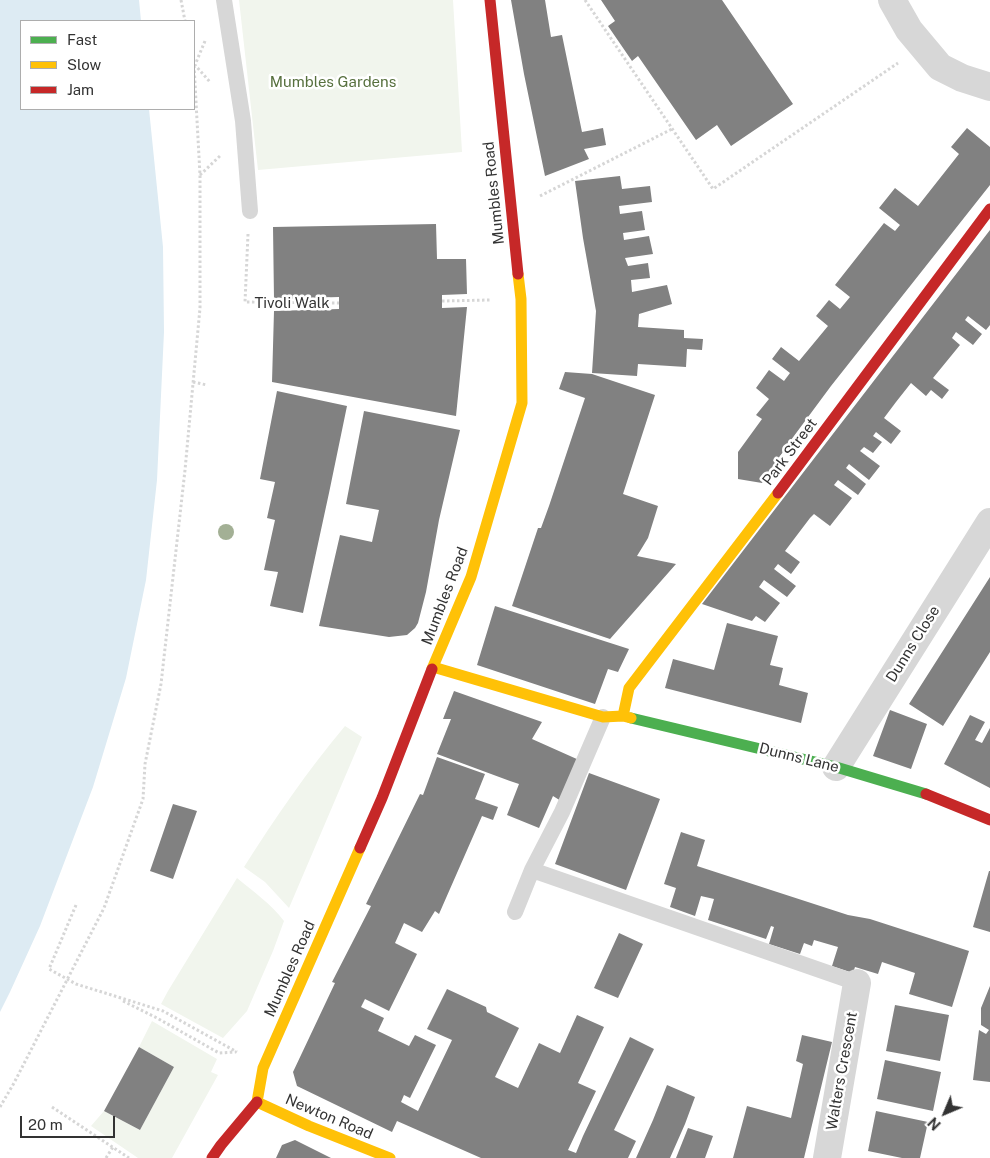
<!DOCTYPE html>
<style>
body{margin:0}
#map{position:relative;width:990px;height:1158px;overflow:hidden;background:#fff;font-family:"Public Sans",sans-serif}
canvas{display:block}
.legend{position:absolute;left:20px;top:20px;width:175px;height:90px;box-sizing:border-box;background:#fff;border:1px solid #adadad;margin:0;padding:6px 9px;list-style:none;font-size:15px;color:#333}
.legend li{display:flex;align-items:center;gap:10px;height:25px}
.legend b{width:25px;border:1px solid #adadad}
.north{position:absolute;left:920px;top:1088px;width:50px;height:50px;-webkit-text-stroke:4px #fff;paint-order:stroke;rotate:225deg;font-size:14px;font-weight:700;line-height:20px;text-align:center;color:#333}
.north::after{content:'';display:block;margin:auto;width:18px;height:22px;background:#333;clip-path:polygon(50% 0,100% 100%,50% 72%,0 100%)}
.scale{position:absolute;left:20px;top:1116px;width:95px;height:22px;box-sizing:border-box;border:2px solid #333;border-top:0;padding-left:6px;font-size:15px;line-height:18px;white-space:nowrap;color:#333;-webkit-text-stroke:4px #fff;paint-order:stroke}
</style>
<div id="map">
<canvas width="990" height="1158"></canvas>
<ul class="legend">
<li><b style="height:6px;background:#4caf50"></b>Fast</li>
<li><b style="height:6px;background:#ffc107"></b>Slow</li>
<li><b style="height:6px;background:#c62828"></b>Jam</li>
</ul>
<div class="north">N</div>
<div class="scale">20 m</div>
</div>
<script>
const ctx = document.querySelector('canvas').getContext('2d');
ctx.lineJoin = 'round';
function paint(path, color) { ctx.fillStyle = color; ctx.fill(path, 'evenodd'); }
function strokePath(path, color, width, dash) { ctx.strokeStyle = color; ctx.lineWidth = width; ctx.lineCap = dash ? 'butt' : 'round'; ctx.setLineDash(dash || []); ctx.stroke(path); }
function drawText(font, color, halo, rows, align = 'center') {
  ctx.font = font + ' "Public Sans",sans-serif'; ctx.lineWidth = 5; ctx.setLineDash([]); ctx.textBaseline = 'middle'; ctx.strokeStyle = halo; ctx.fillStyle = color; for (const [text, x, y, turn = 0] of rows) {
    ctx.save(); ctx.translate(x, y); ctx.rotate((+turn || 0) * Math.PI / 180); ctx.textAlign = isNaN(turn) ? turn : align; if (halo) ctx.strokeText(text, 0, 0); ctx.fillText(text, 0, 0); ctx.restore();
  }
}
const green = new Path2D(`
 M239,0h214l9,152 -204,18z
 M345,726l17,11 -73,171 -24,-26 -21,-15c31,-49 64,-97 101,-141z
 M237,878c17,14 34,26 47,43l-11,30 -26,60 -24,27 -62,-34 7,-13z
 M152,1021l65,38 -6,13 7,3 -46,83h-34l-47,-32 13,-15 36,19 34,-63 -35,-20z`);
const water = new Path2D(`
 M0,0h139l2,21h-120v88h128l14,138 1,85 -7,148 -11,100 -20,98 -33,109 -53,139 -30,66 -10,20z`);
const building = new Path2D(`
 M511,0h34l6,37 11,-2 20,97 21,-4 3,17 -22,4 5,10 -44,17 -21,-102z
 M601,0h121l71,104 -62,42 -14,-21 -21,15 -58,-84 -6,5 -24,-35 7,-5z
 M967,128l23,19v38l-159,201 -40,54 -29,43 -24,-4v-27l24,-33 -6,-4 13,-16 -13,-11 13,-18 15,11 6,-8 -18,-14 9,-12 18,14 29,-35 -12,-10 13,-16 11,9 10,-12 -15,-12 49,-62 11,8 5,-6 -21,-17 16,-20 23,18 41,-52 -8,-7z
 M620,176l2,13 28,-3 2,16 -33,4 1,8 22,-3 3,19 -22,3 1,7 25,-4 4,18 -28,4 3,8 20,-3 2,15 -19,2 1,12 35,-7 5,19 -33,10 -1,13 46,3v8l19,1 -1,11 -15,-1 -1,18 -48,-3 -1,12 -45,-3 4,-62 -13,-73 -8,-57z
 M436,224l1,35h29l1,35 -25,1v13l25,-1 -11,109 -184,-34 2,-71 65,-2v-12l-65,2 -1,-72z
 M990,230v95l-4,5 -18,-14 -3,4 17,14 -9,11 -17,-13 -4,6 8,7 -27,33 16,12 -7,9 -11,-9 -5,6 -15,-13 -15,19 -12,16 17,13 -10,13 -15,-12 -3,4 9,6 -9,11 -9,-6 -4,4 20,15 -11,14 -20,-16 -3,4 20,16 -8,11 -20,-15 -4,5 18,13 -22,28 -16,-12 -4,4 -25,33 15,11 -9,12 -13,-10 -4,5 22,17 -9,11 -23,-17 -5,7 21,16 -15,19 -9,-6 -4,5 -50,-17z
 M565,372l27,2 63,21 -32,99 35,12 -10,32 -11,18 39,8 -66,75 -98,-33 26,-78h3l8,-22 36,-108 -26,-9z
 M277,391l70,15 -18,87 -26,120 -33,-7 8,-34 -14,-2 11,-50 -8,-2 8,-36 -15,-3z
 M364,411l96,19 -21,90 -13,72 -8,31 -3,5 -8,7 -18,2 -70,-11 21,-91 32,7 7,-32 -33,-6z
 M990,577v75l-47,74 -34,-22z
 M495,606l134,43 -11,23 -10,-3 -13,35 -118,-39z
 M727,623l51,13 -8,29 13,3 -4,17 29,8 -7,30 -136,-35 8,-29 41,11z
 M454,691l88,31 -10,17 47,21 -18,41 -8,-5 -14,32 -32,-13 12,-31 -9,-3 -73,-27 14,-35h-8z
 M890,710l37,14 -16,45 -38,-13z
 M970,715l15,7 -10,18 7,3 8,-15v60l-46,-24z
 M437,757l48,17 -10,25 23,8 -5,13 -11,-4 -43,98 -4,-3 -13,21 -18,-9 -9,20 22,11 -28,57 -24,-12 -4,8 23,11 -6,13 31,15 6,-11 21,10 -26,53 -6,-3 -3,7 17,9 34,-71 -25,-11 20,-40 39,18 1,5 32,16 -24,49 23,11 21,-45 21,10 17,-38 27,12 -26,56 18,8 -28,59 8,3 7,-17 47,-99 24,12 -40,81 22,11 -8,17h-147l-84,-37 -5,11 -95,-46 -4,-14 42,-89 -3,-1 39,-76 -5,-2 54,-110 3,1z
 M589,773l71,26 -34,91 -71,-26z
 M173,804l24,7 -24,68 -23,-8z
 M681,832l24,8 -8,26 151,49 22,4 99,32 -17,56 -43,-13 6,-21 -33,-11 -4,12 -23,-7 -2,6 -21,-7 6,-19 -24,-7 -2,6 -8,-3 -4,11 -31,-10 5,-17 -3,-1 -5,13 -58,-19 6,-21 -13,-3 -6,20 -25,-9 6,-19 -12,-4z
 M989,871h1v61l-17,-5z
 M619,933l24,11 -25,54 -24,-10z
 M990,986v96l-17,-2 6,-50 7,4 3,-4 -8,-5v-17z
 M895,1005l54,10 -9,46 -54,-10z
 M802,1035l30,7 -28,116h-71l14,-52 44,12 12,-54 -7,-3z
 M139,1047l35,20 -34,63 -36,-19z
 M885,1060l56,12 -8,39 -56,-12z
 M667,1085l28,12 -10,27 -15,34h-34l17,-38z
 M876,1111l52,11 -8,36h-18l-34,-7z
 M688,1128l25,8 -8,22h-29z
 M295,1140l36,18h-55l6,-13z`);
const path = new Path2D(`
 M181,0l4,21
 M585,0l128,189 185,-126
 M205,41l-10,24 15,17
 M200,175l21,-20
 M540,196l132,-67
 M248,234l-3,68 94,1
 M442,301l48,-1
 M193,382l14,3
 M76,905l-27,64 27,15 87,27 74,41
 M123,1001l34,17 62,35 17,-1
 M0,1107l14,-24 90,-175 39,-109 2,-35 16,-80 24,-214 15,-162v-133l-6,-110
 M52,1107l77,51
 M106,1158l7,-11`);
const lane = new Path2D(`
 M224,0l19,121 7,90
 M532,870l325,113
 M515,912l17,-42 30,-58 41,-95`);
const street = new Path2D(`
 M892,0l17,30 31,37 22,11 28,9
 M836,767l154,-245
 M827,1158l30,-175`);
const fast = new Path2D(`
 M631,718l205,49 90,27`);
const slow = new Path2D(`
 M433,667l170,50 20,-1 8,2
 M432,669l39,-92 51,-174 -1,-104 -3,-25
 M623,716l6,-28 149,-195
 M360,848l-97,220 -6,34 52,24 81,32`);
const jam = new Path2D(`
 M490,0l28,274
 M778,493l212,-284
 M926,794l64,26
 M360,848l22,-50 50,-129
 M212,1158l9,-13 36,-43`);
const trees = [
 [226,532]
];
const parkNames = [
 ["Mumbles Gardens",333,82]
];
const streetNames = [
 ["Mumbles Road",494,193,-96],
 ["Tivoli Walk",292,303],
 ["Park Street",790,452,-53],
 ["Mumbles Road",445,596,-69],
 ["Dunns Close",913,644,-58],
 ["Dunns Lane",799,758,14],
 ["Mumbles Road",290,969,-66],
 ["Walters Crescent",842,1071,-80],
 ["Newton Road",329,1117,23]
];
paint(green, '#f1f5ed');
paint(water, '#ddebf3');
paint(building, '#818181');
strokePath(path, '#d6d6d6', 3, [2.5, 2.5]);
strokePath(lane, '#d7d7d7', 16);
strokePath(street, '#d7d7d7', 28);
strokePath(fast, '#4caf50', 11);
strokePath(slow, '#ffc107', 11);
strokePath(jam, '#c62828', 11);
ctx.fillStyle = '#a3b095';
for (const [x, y] of trees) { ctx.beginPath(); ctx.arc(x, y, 8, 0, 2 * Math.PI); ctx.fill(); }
drawText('15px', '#57703e', '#fff', parkNames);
drawText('15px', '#333', '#fff', streetNames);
</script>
